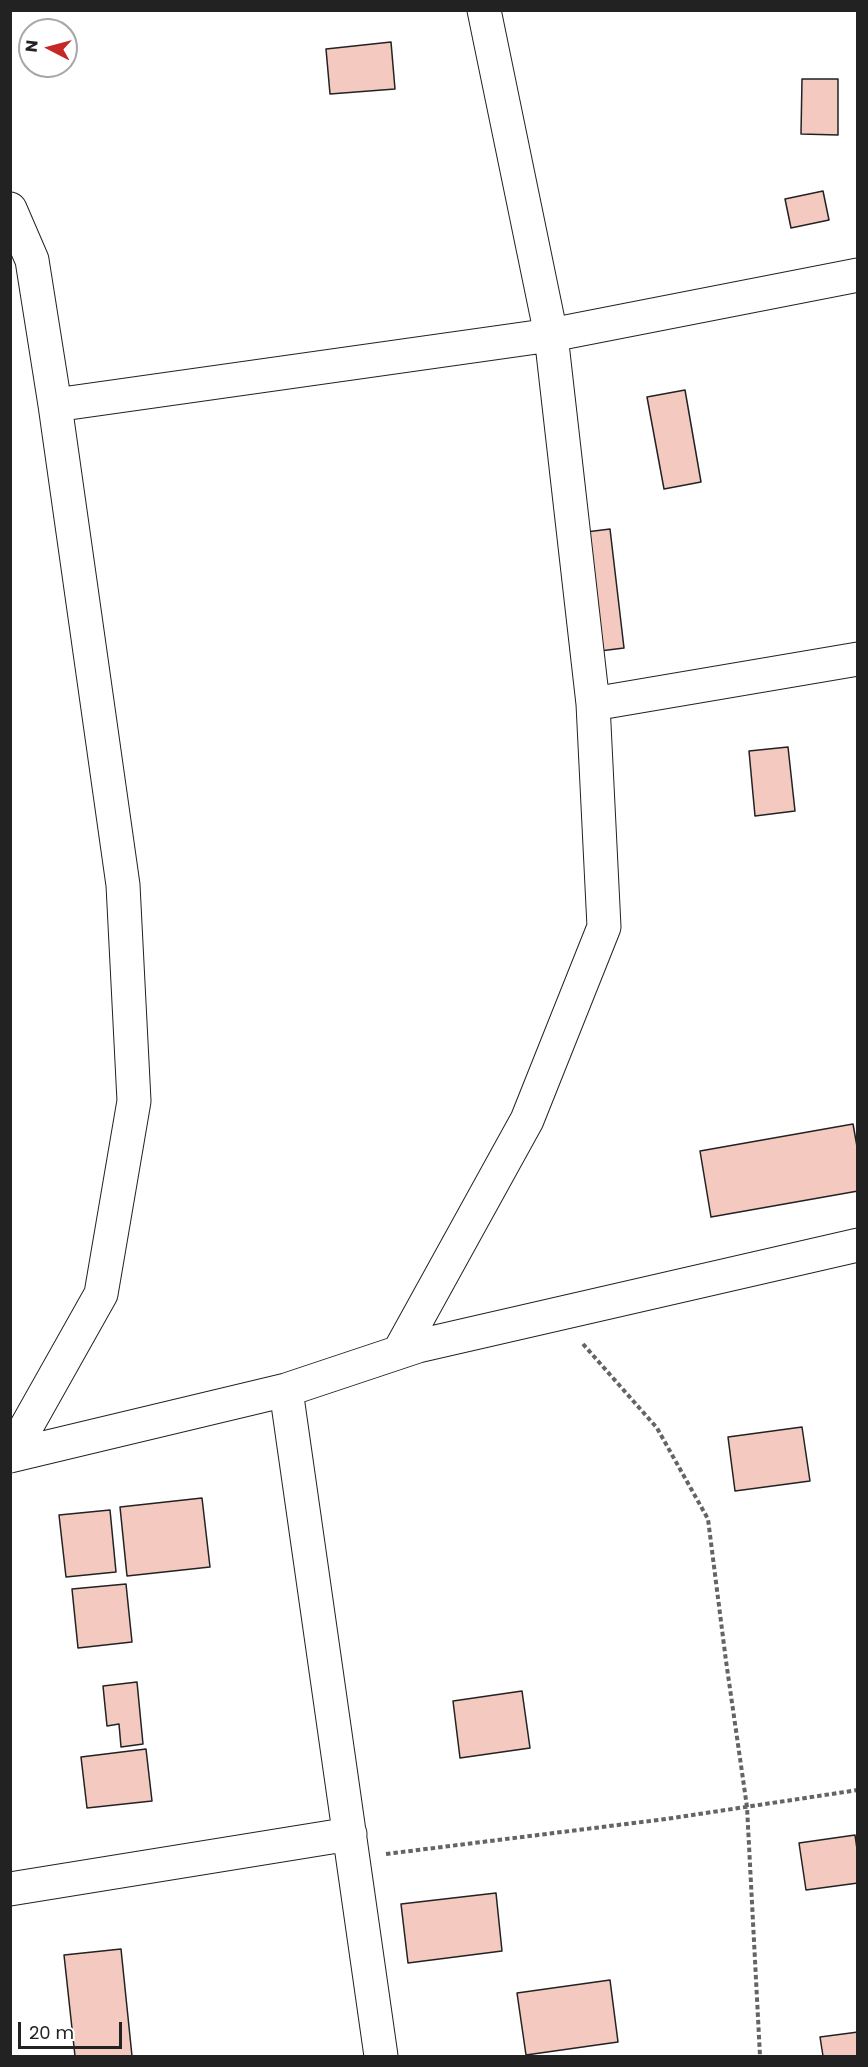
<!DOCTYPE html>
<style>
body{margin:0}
#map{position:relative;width:868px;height:2067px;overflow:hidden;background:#fff;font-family:Poppins,sans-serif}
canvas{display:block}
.frame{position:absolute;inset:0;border:12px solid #222;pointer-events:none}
.north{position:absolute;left:18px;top:18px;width:60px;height:60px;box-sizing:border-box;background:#fff;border:2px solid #a7a7a7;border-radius:50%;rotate:276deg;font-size:16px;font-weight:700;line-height:24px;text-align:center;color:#222}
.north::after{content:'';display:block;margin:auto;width:21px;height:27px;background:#c62828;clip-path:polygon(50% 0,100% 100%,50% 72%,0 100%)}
.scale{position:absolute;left:18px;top:2022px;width:104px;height:27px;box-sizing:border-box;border:3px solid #222;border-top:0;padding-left:8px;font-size:18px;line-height:21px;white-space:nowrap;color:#222;-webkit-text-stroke:4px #fff;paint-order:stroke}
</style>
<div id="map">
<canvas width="868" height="2067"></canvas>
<div class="frame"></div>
<div class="north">N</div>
<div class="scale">20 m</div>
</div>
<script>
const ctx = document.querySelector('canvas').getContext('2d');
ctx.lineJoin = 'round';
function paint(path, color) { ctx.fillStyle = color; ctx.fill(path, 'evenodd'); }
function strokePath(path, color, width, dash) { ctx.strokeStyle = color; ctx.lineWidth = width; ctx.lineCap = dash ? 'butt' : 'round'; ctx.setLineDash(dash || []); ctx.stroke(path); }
const building = new Path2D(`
 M391,42l4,47 -65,5 -4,-45z
 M802,79h36v56l-37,-1z
 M823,191l6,29 -38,8 -6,-29z
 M685,390l16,92 -37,7 -17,-92z
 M610,529l14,119 -24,3 -14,-119z
 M788,747l7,64 -40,5 -6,-65z
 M853,1124l5,28v39l-147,26 -11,-66z
 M802,1427l8,54 -75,10 -7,-54z
 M202,1498l8,69 -83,9 -7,-69z
 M110,1510l6,62 -50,5 -7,-62z
 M126,1584l6,58 -54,6 -6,-59z
 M137,1682l6,62 -22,3 -2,-23 -12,2 -4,-40z
 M522,1691l8,57 -70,10 -7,-57z
 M146,1749l6,52 -65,7 -6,-51z
 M855,1835l3,21v27l-52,7 -7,-47z
 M496,1893l6,58 -94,12 -7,-59z
 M121,1949l11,107h-57l-11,-101z
 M610,1980l8,62 -92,13 -9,-62z
 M858,2032v24h-35l-3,-19z`);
const path = new Path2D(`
 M583,1344l74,84 51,91 18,142 21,146 13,249
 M386,1854l280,-35 192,-29`);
const minor = new Path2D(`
 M10,209l22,51 23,145 68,480 11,216 -33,193 -91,162
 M55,405l496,-70 307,-60
 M593,704l265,-45
 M399,1352l128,-232 77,-193 -11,-223 -42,-369 -67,-325
 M286,1390l95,666
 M10,1456l276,-66 132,-44 440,-101
 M10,1889l340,-55`);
paint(building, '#f3c9c0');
strokePath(building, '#222', 1.5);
strokePath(minor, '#222', 35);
strokePath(path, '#646464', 4, [4.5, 3]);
strokePath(minor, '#fff', 33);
</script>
